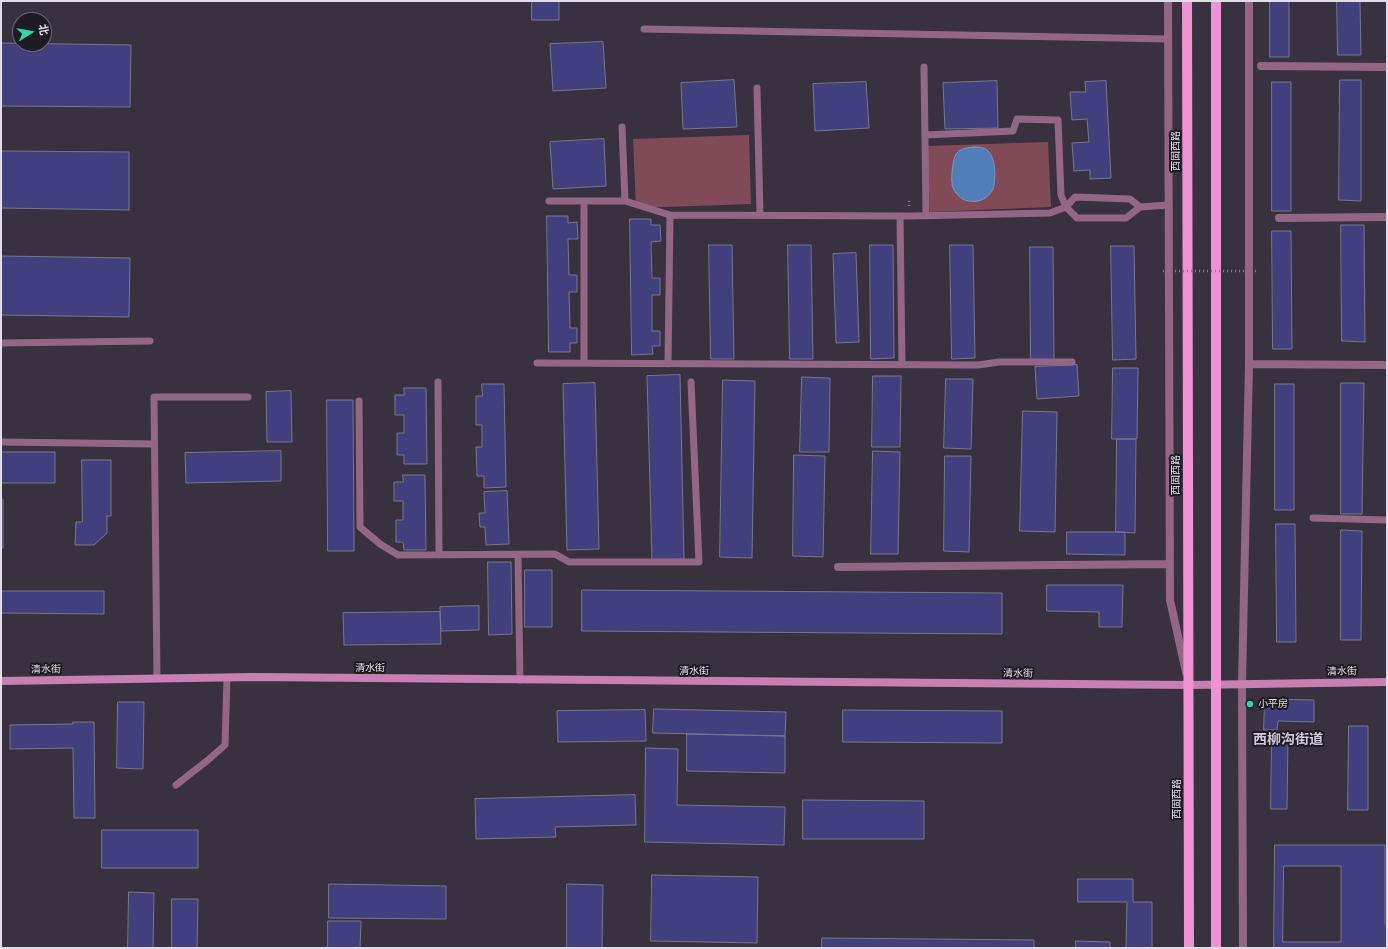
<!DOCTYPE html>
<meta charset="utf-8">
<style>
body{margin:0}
#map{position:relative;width:1388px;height:949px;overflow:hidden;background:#393140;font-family:"Roboto Condensed","Noto Sans SC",sans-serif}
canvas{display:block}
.frame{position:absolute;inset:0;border:2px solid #e1dce5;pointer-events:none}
.north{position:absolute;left:12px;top:12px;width:40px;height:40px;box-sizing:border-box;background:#1e1b22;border:1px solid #6c6870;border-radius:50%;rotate:79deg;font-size:11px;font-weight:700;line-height:16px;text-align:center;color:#e1dce5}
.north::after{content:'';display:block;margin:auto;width:14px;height:18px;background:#32d4a9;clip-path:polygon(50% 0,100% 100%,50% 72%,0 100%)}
</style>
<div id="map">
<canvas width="1388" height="949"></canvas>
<div class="frame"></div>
<div class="north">北</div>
</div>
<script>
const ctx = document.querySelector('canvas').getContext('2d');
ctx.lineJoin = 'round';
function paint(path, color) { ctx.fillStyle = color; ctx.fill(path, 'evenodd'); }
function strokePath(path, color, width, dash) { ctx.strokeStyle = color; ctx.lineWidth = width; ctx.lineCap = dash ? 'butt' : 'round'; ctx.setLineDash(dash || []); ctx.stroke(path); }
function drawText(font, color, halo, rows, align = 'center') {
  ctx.font = font + ' "Roboto Condensed","Noto Sans SC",sans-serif'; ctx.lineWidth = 4; ctx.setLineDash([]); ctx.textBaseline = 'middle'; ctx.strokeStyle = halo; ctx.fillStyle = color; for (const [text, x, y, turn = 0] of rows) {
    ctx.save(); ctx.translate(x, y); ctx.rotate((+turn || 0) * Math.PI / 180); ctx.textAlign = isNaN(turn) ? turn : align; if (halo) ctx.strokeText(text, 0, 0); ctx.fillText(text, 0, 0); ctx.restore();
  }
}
const green = new Path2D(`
 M749,135l2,69 -115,4 -3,-69z
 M1048,142l3,65 -121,5 -3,-66z`);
const water = new Path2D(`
 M974,147c5,0 10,0 14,4 8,7 8,29 5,38 -6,14 -27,17 -36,5 -3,-3 -5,-7 -5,-11 -1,-6 1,-26 5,-30 4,-5 11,-5 17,-6z`);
const building = new Path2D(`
 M532,1h27v19h-27z
 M1270,1h19v56h-19z
 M1337,1h23l1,54h-23z
 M603,42l3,46 -53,3 -3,-47z
 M1,43l130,2 -1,62 -129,-1z
 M734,80l3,47 -54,2 -2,-46z
 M1340,80h21v121l-22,-1z
 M997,81l1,47 -53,1 -2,-46z
 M1106,81l5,97 -21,1v-9l-16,1 -2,-28 17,-1 -2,-23 -15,1 -2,-28h16l-1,-10z
 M866,82l3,46 -54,3 -2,-47z
 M1272,82h19v129h-19z
 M604,139l2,47 -53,3 -3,-47z
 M1,151l128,1v58l-128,-2z
 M547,216h21v7l9,-1 1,17h-10l1,36h8v17h-8l1,36h7v15h-7v9h-21z
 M630,219h21v6h9l1,16 -10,1 1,36h8v17h-8v36h8v15h-8l1,8 -21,1z
 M1341,225h23l1,117 -23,-1z
 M1272,231h19l1,118h-19z
 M709,245h23l2,114h-23z
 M788,245h23l2,114h-23z
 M870,245h23l1,113 -23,1z
 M950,245h23l2,113 -23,1z
 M1111,246h23l2,113 -23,1z
 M1030,247h23l1,114h-23z
 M856,253l3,89 -23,1 -3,-89z
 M1,256l129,2 -1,59 -128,-2z
 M1077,365l2,31 -42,3 -2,-32z
 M1113,368h25l-1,71h-25z
 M680,375l4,184 -32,1 -5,-184z
 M873,376h28l-1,71h-28z
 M802,377l28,1 -1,74h-29z
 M946,379h27l-2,70 -27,-1z
 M723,380l32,1 -3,177 -32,-1z
 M595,383l4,166 -32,1 -4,-166z
 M1341,383h23l-2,131h-21z
 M482,384h22l2,103 -22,1v-12h-7l-1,-29h6v-22h-6v-29h6z
 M1275,384h19v126h-19z
 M404,388h22l1,76h-23v-9h-7v-22h7v-18h-9v-20h9z
 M291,391l1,51h-25l-1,-50z
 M327,400h26l1,151h-26z
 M1023,411l34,1 -2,120 -35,-1z
 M1117,439h19l-1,94 -19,-1z
 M281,451v30l-95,2 -1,-30z
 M873,451l27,1 -2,102h-27z
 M1,452h54v31h-54z
 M794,455l31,1 -2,101 -30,-1z
 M945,456h26l-2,96 -25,-1z
 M82,460h29v56h-4v17l-13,12h-19l1,-23h6z
 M403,475h22l1,75h-22l-1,-8h-7v-22h7v-19h-9v-19h9z
 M507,491l2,53 -23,1 -1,-18h-5l-1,-14h6l-1,-21z
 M1,499h2v49h-2z
 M1276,524h19l1,118h-19z
 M1341,530l21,1 -1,109h-20z
 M1067,532h58v23l-58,-1z
 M488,562h23l1,72 -23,1z
 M525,570h27v57h-27z
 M1047,585h76l-1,42h-23v-15l-52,-1z
 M582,590l420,3v41l-420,-3z
 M1,591h103v23l-103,-1z
 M479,606v24l-38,1 -1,-24z
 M440,612l1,32 -97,1 -1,-32z
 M1265,699l49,1v22l-36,-1 -1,9h-13z
 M118,702h26l-1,67 -26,-1z
 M654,709l132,3 -1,24 -132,-3z
 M645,710l1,31 -88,1 -1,-31z
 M843,710l159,1v32l-159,-1z
 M73,722h21l1,96h-21l-1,-70 -63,1v-24l63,-1z
 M1349,726h19v84h-20z
 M687,734l98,2v37l-98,-2z
 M1272,734h16l-1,75h-16z
 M646,748l32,1 -1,56 108,2 -1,38 -139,-3z
 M635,795l1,30 -81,2 1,10 -80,2 -1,-40z
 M803,800l121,1v38h-121z
 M102,830h96v38h-96z
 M1275,845h110v79h2v24h-113zM1284,866h57v76h-58z
 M652,875l106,2 -1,66 -106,-2z
 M1078,879h55v23h19v46h-26l1,-46h-49z
 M329,884l117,2v33l-117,-1z
 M567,884l36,1 -1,63h-35z
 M129,892l25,1 -1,55h-25z
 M172,899h26l-1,49h-25z
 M328,921h33l-1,27h-32z
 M822,938l212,2v8h-212z
 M1076,941l34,1v6h-34z`);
const path = new Path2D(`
 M909,201v6`);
const lane = new Path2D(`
 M644,29l524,10
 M924,67l2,149
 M757,88l3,127
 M622,127l3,74
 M925,135l88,-4 4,-12 41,1 3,75 5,12 11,11h49l14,-11 28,-2
 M549,201h76l45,14 239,1 141,-3 16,-6 9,-10 55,2 10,8
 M900,216l2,148
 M1,343l149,-2
 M537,363l441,2 21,-3h73
 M584,363v-162
 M668,364l2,-149
 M438,382l1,173
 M359,401l1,126 20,17 18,11 157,-1 14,8h130l-8,-180
 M1,442l153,2
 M1313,518l74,2
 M518,555l2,125
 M157,678l-3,-281h94
 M176,785l32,-25 17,-15 2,-67`);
const street = new Path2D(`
 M1168,1l2,599 16,72
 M1261,66l126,1
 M1279,218l108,-1
 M1249,364l138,1
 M838,567l332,-3
 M1243,948l-1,-265 7,-319v-363`);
const secondary = new Path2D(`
 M1,681l252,-4 936,8 198,-3`);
const primary = new Path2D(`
 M1187,1l2,947
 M1216,948v-947`);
const pathBridge = new Path2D(`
 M1163,271h95`);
const markers = [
 [1250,704,4,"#32d4a9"]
];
const streetNames = [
 ["西固西路",1176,151,-90],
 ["西固西路",1176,475,-90],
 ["清水街",370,668],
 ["清水街",46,670,-1],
 ["清水街",694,671],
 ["清水街",1342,672,-1],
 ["清水街",1018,674,1],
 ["西固西路",1177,799,-90]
];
const poiNames = [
 ["小平房",1258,704]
];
const districtNames = [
 ["西柳沟街道",1288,740]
];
paint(green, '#804b56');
paint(water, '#4f7eb8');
strokePath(water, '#7b9ac6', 1);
paint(building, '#413f7e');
strokePath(building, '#76788a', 1);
strokePath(path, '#847d8a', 2.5, [1, 3]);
strokePath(lane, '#936685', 7);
strokePath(street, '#936685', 8);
strokePath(secondary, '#c87fb2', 8);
strokePath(primary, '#f093d5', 10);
strokePath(pathBridge, '#847d8a', 2.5, [1, 3]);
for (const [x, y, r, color] of markers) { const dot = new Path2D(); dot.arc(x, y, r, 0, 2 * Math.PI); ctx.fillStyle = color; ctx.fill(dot); strokePath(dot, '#1e1b22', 1.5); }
drawText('10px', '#e1dce5', '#1e1b22', streetNames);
drawText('10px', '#e1dce5', '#1e1b22', poiNames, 'left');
drawText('bold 14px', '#d3c8db', '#1e1b22', districtNames);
</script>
